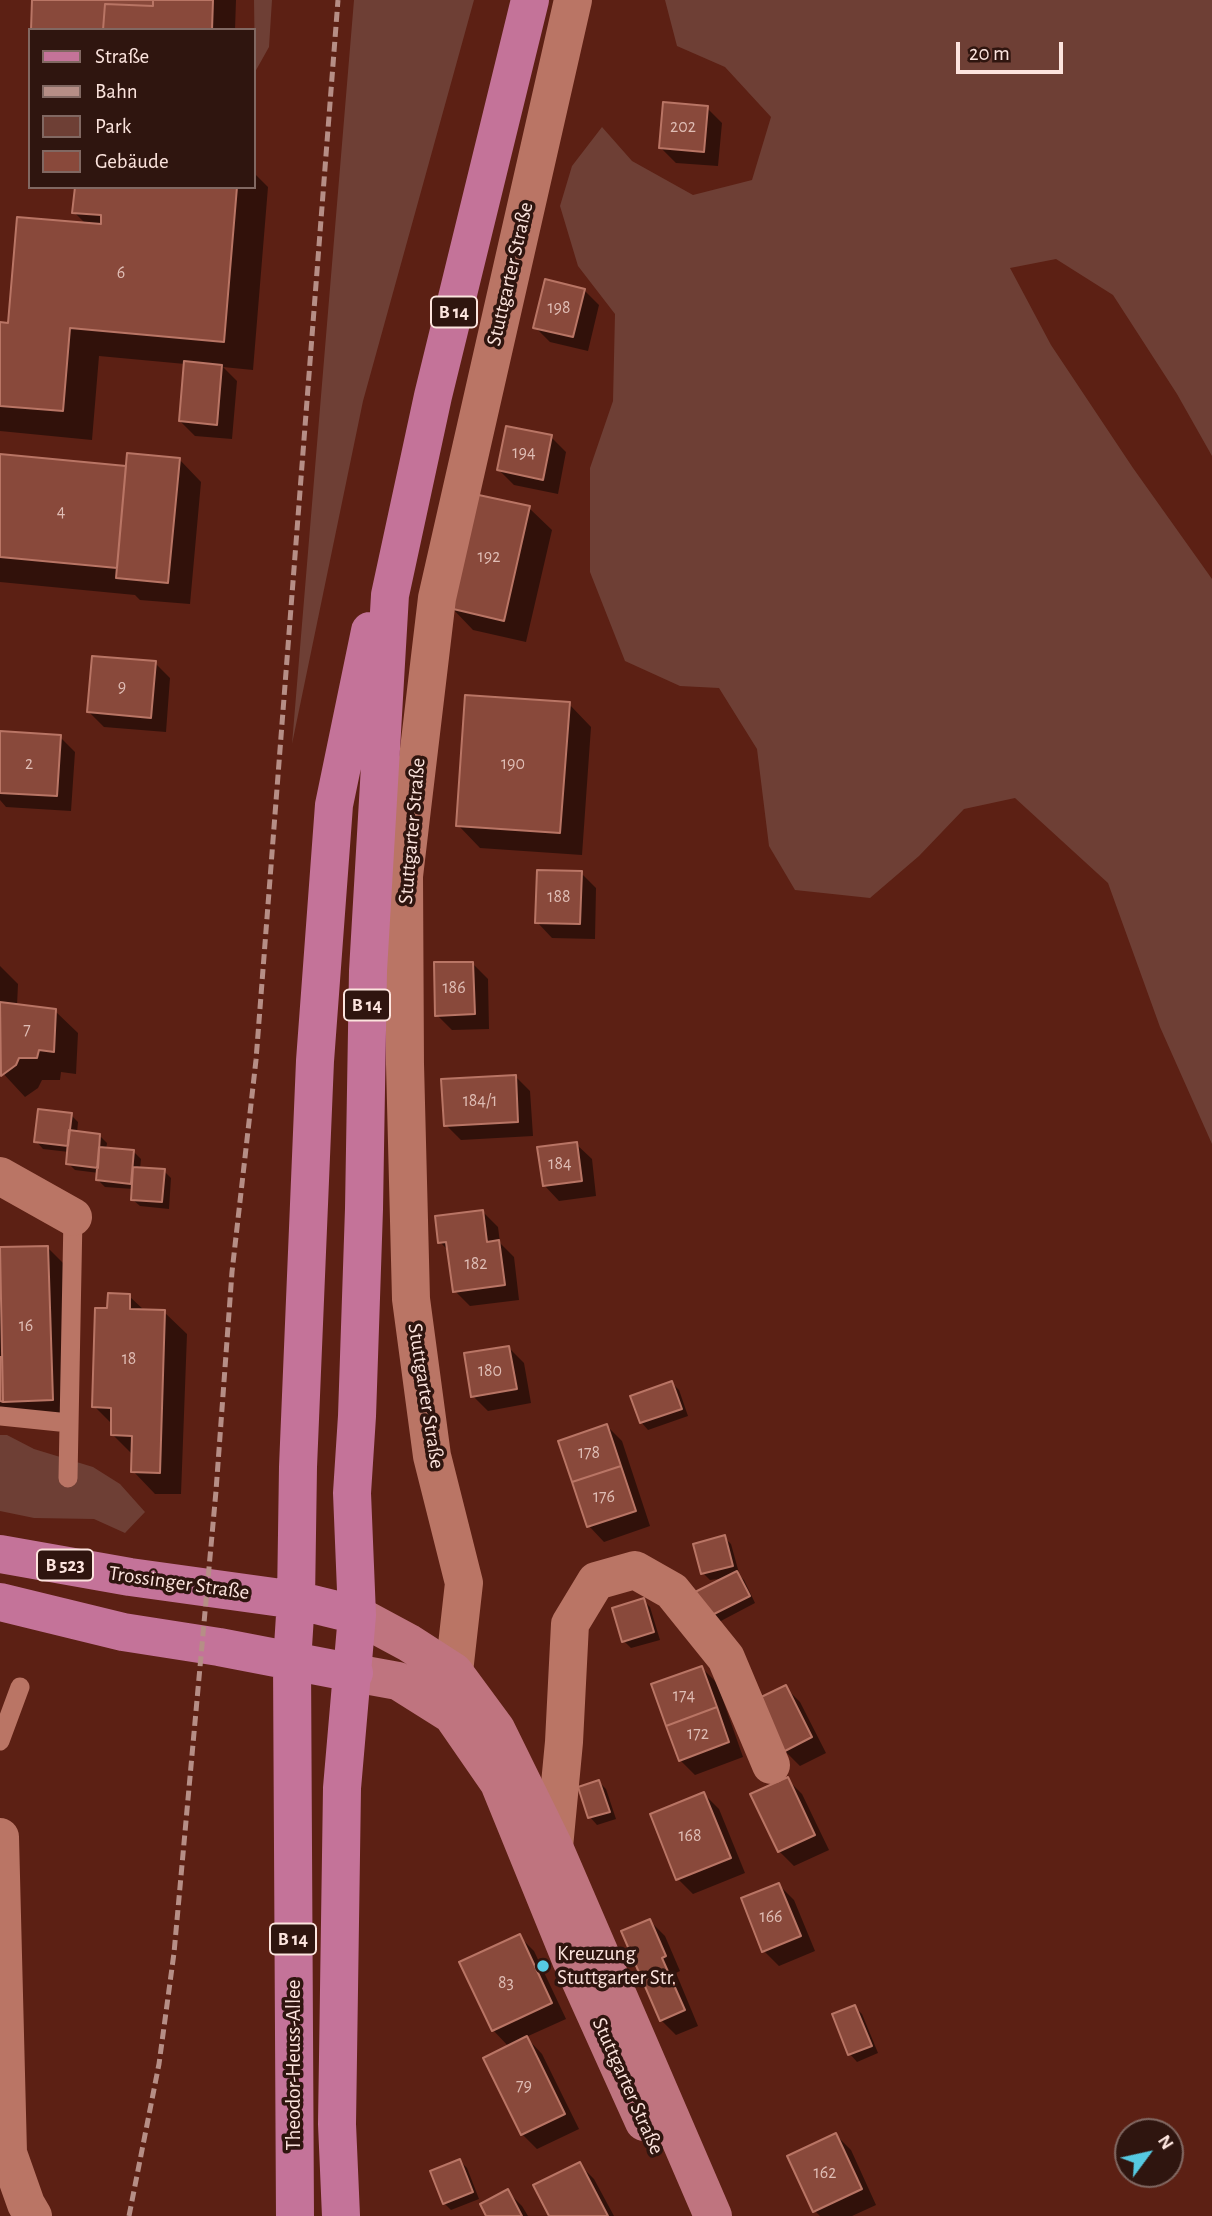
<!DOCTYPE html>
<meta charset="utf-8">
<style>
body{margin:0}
#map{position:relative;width:1212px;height:2216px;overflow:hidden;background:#5c2014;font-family:"Alegreya Sans",sans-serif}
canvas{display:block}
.legend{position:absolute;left:28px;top:28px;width:228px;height:161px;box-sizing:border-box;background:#2f150f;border:2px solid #816862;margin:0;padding:9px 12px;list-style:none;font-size:21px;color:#fce4de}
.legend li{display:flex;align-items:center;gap:14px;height:35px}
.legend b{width:35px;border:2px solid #816862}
.north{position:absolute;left:1114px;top:2118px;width:70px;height:70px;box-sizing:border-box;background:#2f150f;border:2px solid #816862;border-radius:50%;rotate:57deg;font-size:19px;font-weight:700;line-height:28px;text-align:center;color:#fce4de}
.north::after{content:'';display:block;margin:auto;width:24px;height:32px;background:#56c9e1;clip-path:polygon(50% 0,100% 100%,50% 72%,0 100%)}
.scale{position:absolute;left:956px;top:42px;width:107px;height:32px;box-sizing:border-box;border:4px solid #fce4de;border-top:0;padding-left:9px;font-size:21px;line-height:24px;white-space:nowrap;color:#fce4de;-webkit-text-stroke:5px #2f150f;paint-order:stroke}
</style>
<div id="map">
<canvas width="1212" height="2216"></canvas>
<ul class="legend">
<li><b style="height:9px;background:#c47399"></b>Straße</li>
<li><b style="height:9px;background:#b68e86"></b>Bahn</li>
<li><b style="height:19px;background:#6e3f35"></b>Park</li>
<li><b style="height:19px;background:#89493b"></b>Gebäude</li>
</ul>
<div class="north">N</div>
<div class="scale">20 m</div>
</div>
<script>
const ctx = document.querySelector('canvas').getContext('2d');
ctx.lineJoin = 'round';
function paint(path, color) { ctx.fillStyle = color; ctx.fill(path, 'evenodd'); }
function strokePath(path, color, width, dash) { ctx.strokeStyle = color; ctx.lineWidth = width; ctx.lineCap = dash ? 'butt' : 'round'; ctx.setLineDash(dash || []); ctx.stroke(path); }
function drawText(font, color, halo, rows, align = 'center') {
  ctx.font = font + ' "Alegreya Sans",sans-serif'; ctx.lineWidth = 7; ctx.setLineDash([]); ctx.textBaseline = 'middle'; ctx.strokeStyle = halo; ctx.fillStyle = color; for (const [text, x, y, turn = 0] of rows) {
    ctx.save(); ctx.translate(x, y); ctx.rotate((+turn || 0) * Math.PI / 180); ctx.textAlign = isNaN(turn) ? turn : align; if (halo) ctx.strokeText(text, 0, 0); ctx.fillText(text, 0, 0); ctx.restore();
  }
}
const green = new Path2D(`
 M254,0h18l-3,47 -14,25z
 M354,0h120l-111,401 -71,343z
 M665,0h547v456l-35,-62 -64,-99 -57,-36 -46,9 41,77 82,123 79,111v565l-52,-117 -52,-144 -93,-85 -51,11 -45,47 -49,42 -75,-8 -26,-44 -12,-97 -38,-61 -39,-2 -55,-25 -35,-89v-104l23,-67 2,-87 -37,-48 -18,-60 12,-40 30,-39 30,34 61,34 59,-15 19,-63 -46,-50 -48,-21z
 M0,1435h7l27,14 59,18 27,17 25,28 -20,21 -31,-14 -60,-1 -34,-7z`);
const shadow = new Path2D(`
 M34,0h202l-1,30h-202z
 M707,108l15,15 -4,43 -42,-3 -15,-15z
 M254,173l14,14 -15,183 -30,-3 14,14 -5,58 -37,-3 -15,-15 5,-57 -86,-8 -7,84 -92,-9v-107h10l77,-99 -13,-13 2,-25h178z
 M584,290l15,15 -11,46 -38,-9 -15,-15z
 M551,437l15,15 -8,42 -44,-9 -15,-15z
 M0,456l128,12 51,-9 22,23 -11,122 -50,-4 -5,-5 -135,-13z
 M529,508l23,22 -26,112 -53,-12 -22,-23z
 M155,663l15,15 -4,54 -62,-5 -15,-15z
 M569,704l22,23 -9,128 -102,-7 -22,-23z
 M0,733l60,4 15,15 -4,59 -65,-4 -6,-7z
 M581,873l15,15 -1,51 -43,-1 -15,-16z
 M472,963l16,16 1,50 -37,1 -15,-15z
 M0,966l18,18 -1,22 38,5 23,22 -2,41 -15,-2 -1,8h-18l-4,8 -13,9 -25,-27z
 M515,1076l15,15 3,45 -72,4 -15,-15z
 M71,1115l7,7 -1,11 23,3 7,7 -1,7 28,2 7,7 -1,10 24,2 7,7 -2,31 -29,-3 -8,-7 1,-10 -28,-2 -7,-7 1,-7 -24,-3 -7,-7 1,-11 -26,-3 -7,-8z
 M576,1144l16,15 4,37 -37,5 -15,-16z
 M483,1212l15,15 2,16 14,14 5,43 -49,6 -15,-15 -5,-39 -10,-10z
 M47,1247l23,23 5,152 -75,-3v-170z
 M129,1296l16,15 19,1 23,22 -6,160h-26l-22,-23v-16l-21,-21 1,-9 -19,-19z
 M508,1347l16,16 7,40 -43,8 -15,-15z
 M672,1383l7,7 9,26 -40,14 -7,-8z
 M607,1426l15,15 28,85 -46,16 -15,-16z
 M724,1537l7,7 8,29h-2l7,7 11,23 -38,20 -8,-7 18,-38 -17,2 -7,-7z
 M643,1600l7,7 10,33 -29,8 -7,-7z
 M702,1668l15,15 26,74 -48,18 -15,-15z
 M785,1687l15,15 26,51 -26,13 -15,-15z
 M787,1779l15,15 27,56 -35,16 -15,-15z
 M599,1782l7,7 10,30 -19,6 -7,-8z
 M704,1794l15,15 26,64 -52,21 -15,-15z
 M779,1885l15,15 21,51 -36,15 -15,-15z
 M650,1921l15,15 15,35 -4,2 22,53 -22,9 -15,-15z
 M519,1936l15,15 32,68 -40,18 16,17 37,75 -42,20 -15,-15 -13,-87 -16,-17 -31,-67z
 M855,2007l7,7 16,39 -21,9 -7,-8 -15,-39z
 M836,2135l15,15 25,55 -24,11h-32l-5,-5z
 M460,2161l7,7 12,31 -28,11 -7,-7z
 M579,2164l15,15 20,37h-63z
 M507,2191l15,15 6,10h-40z`);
const building = new Path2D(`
 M32,0h121v6l-48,-2 -2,26h-72z
 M153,0h60l-1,30h-109l2,-26 48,2z
 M663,102l45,4 -4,46 -45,-4z
 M75,187h162l-13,155 -154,-14 -7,83 -63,-5v-84l8,1 9,-106 84,7v-9l-29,-2z
 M545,279l40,10 -12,48 -40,-9z
 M184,361l38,4 -5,60 -38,-4z
 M506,426l46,9 -9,45 -46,-10z
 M127,453l53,5 -12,125 -52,-5z
 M0,454l126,12 -9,102 -117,-11z
 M474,494l56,12 -26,115 -55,-13z
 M92,656l64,5 -5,57 -64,-6z
 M465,695l105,7 -10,131 -104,-7z
 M0,731l61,4 -4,61 -57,-3z
 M537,870l45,1 -2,53 -45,-1z
 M434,962h39l2,52 -40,2z
 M0,1002l56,7 -2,43 -15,-2 -2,8h-18l-3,7 -15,11z
 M516,1075l2,47 -74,4 -3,-47z
 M38,1109l34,4 -4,33 -34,-4z
 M69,1130l31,4 -2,34 -32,-4z
 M577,1142l5,39 -39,5 -6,-39z
 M99,1147l35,3 -3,34 -35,-4z
 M133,1167l32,2 -3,33 -31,-2z
 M483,1210l4,32 12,-2 6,45 -52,7 -7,-50 -8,1 -3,-27z
 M48,1246l5,154 -50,2 -3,-155z
 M108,1293l22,1v15l35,1 -5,163 -29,-1 1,-36 -21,-1v-27l-19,-1 3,-99h12z
 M509,1346l8,43 -46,8 -7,-44z
 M0,1357h2l1,45 -3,-1z
 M672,1381l10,28 -42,14 -10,-27z
 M607,1424l14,42 -49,16 -14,-41z
 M621,1466l15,45 -49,16 -15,-45z
 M725,1535l8,31 -32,8 -8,-30z
 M737,1571l13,25 -42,21 -13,-25z
 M644,1598l10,34 -32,10 -10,-34z
 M702,1666l15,41 -51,19 -15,-42z
 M786,1685l26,52 -29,15 -26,-53z
 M717,1707l12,35 -50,19 -13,-35z
 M788,1777l27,58 -37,17 -28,-58z
 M599,1780l11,32 -22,6 -10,-31z
 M704,1792l27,66 -55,22 -26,-66z
 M779,1883l22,53 -39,16 -21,-54z
 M650,1919l16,37 -4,2 23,52 -25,11 -39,-90z
 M520,1934l32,69 -60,28 -33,-69z
 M855,2005l17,41 -24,9 -16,-41z
 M527,2036l38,78 -44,21 -38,-77z
 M836,2133l26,56 -49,23 -26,-56z
 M460,2159l13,33 -30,12 -13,-33z
 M580,2162l28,54h-59l-16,-31z
 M508,2189l14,27h-36l-6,-12z`);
const service = new Path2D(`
 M0,1416l69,7
 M68,1478l5,-261
 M0,1741l20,-54`);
const minor = new Path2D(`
 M0,1176l73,41
 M454,1672l10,-89 -32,-127 -21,-157 -6,-235 -1,-188 33,-278 136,-598
 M0,1837l8,316 18,51 7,12
 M554,1847l10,-105 6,-118 26,-43 39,-11 37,21 54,67 45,107`);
const secondary = new Path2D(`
 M357,1615l52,28 45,29 42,57 58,118 159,369
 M354,1673l44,8 54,34 47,68 72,177 73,162`);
const primary = new Path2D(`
 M0,1554l130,23 166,23 61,15
 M0,1602l123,30 96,15 135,26
 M295,2216l-3,-554 4,-62 2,-133 17,-406 19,-256 36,-174
 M341,2216l-4,-92 5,-336 15,-173 -5,-122 5,-77 7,-207 4,-238 22,-376 43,-199 97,-396`);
const rail = new Path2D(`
 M129,2216l30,-152 15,-111 42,-462 16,-219 24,-212 82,-1060`);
const markers = [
 [543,1966,7,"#56c9e1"]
];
const numberNames = [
 ["202",683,127],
 ["6",121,273],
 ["198",559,308],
 ["194",524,453],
 ["4",61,512],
 ["192",489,557],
 ["9",122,687],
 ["2",29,764],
 ["190",513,764],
 ["188",559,897],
 ["186",454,988],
 ["7",27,1030],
 ["184/1",480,1101],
 ["184",560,1164],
 ["182",476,1264],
 ["16",26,1326],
 ["18",129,1359],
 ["180",490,1371],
 ["178",589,1453],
 ["176",604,1497],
 ["174",684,1696],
 ["172",698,1734],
 ["168",690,1836],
 ["166",771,1917],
 ["83",506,1983],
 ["79",524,2086],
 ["162",825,2173]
];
const shields = [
 [454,312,46],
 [367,1005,46],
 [65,1565,56],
 [293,1939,46]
];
const shieldNames = [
 ["B 14",454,312],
 ["B 14",367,1005],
 ["B 523",65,1565],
 ["B 14",293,1939]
];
const streetNames = [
 ["Stuttgarter Straße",510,274,-77],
 ["Stuttgarter Straße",412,831,-85],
 ["Stuttgarter Straße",426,1396,81],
 ["Trossinger Straße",179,1583,8],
 ["Theodor-Heuss-Allee",294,2065,-90],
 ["Stuttgarter Straße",628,2086,66]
];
const poiNames = [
 ["Kreuzung",557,1954],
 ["Stuttgarter Str.",557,1978]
];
paint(green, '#6e3f35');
paint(shadow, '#0007');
paint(building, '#89493b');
strokePath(building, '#b97565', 2);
strokePath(service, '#ba7565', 19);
strokePath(minor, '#ba7565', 38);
strokePath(secondary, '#bf747f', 38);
strokePath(primary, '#c47399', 38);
strokePath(rail, '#b68e86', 5, [10, 5]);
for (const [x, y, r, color] of markers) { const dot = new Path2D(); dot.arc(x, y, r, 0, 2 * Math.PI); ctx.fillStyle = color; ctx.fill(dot); strokePath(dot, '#2f150f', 2.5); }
drawText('18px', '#dfbdb5', null, numberNames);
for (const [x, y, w] of shields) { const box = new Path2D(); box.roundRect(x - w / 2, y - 15.5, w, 31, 5); ctx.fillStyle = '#2f150f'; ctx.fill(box); strokePath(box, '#fce4de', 2); }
drawText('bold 19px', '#fce4de', null, shieldNames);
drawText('21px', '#fce4de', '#2f150f', streetNames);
drawText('21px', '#fce4de', '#2f150f', poiNames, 'left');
</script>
